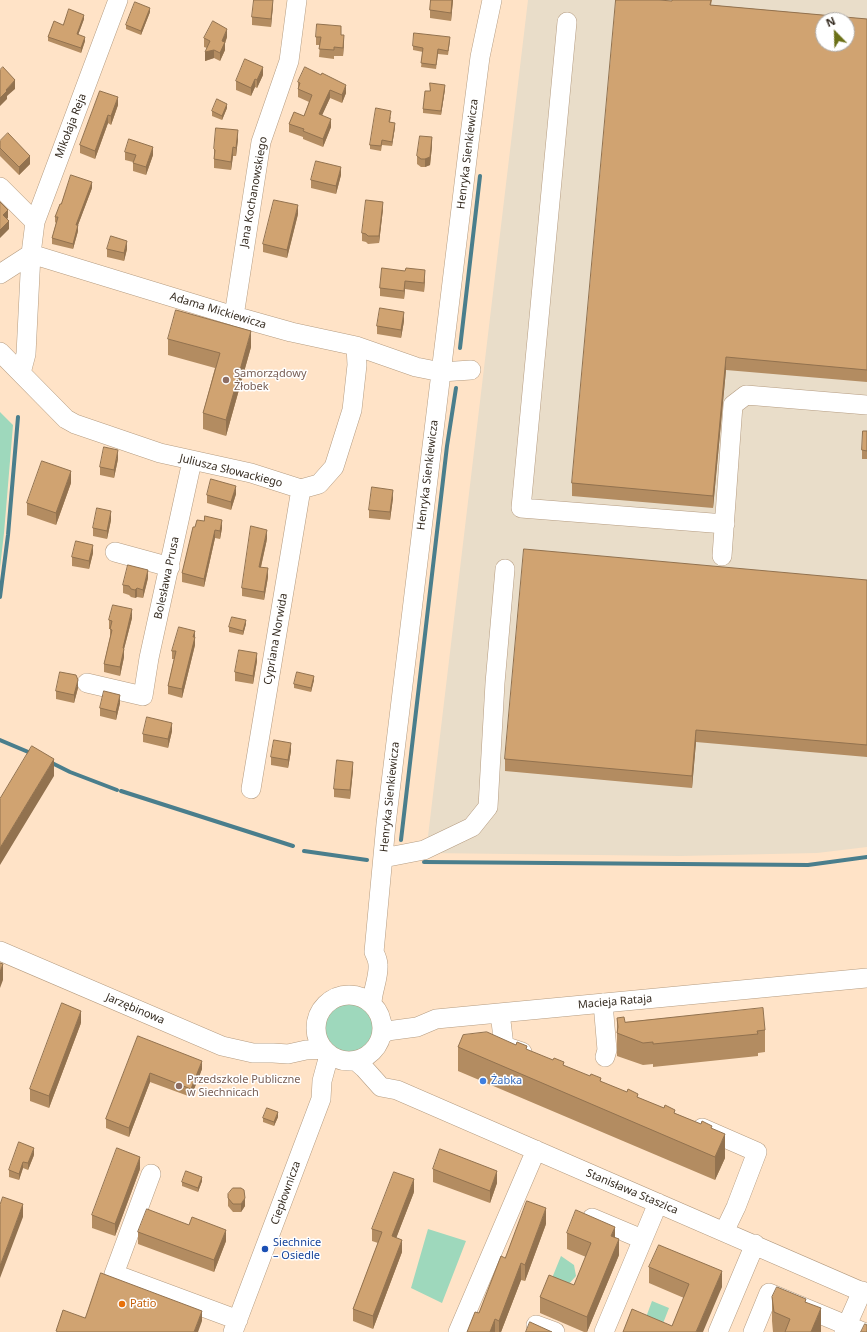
<!DOCTYPE html>
<meta charset="utf-8">
<style>
body{margin:0}
#map{position:relative;width:867px;height:1332px;overflow:hidden;background:#ffe3c7;font-family:"Noto Sans",sans-serif}
canvas{display:block}
.north{position:absolute;left:815px;top:12px;width:40px;height:40px;box-sizing:border-box;background:#fff;border:1px solid #aeaaa6;border-radius:50%;rotate:337deg;font-size:11px;font-weight:700;line-height:16px;text-align:center;color:#352b20}
.north::after{content:'';display:block;margin:auto;width:14px;height:18px;background:#6c7118;clip-path:polygon(50% 0,100% 100%,50% 72%,0 100%)}
</style>
<div id="map">
<canvas width="867" height="1332"></canvas>
<div class="north">N</div>
</div>
<script>
const ctx = document.querySelector('canvas').getContext('2d');
ctx.lineJoin = 'round';
function paint(path, color) { ctx.fillStyle = color; ctx.fill(path, 'evenodd'); }
function strokePath(path, color, width, dash) { ctx.strokeStyle = color; ctx.lineWidth = width; ctx.lineCap = dash ? 'butt' : 'round'; ctx.setLineDash(dash || []); ctx.stroke(path); }
function drawText(font, color, halo, rows, align = 'center') {
  ctx.font = font + ' "Noto Sans",sans-serif'; ctx.lineWidth = 3; ctx.setLineDash([]); ctx.textBaseline = 'middle'; ctx.strokeStyle = halo; ctx.fillStyle = color; for (const [text, x, y, turn = 0] of rows) {
    ctx.save(); ctx.translate(x, y); ctx.rotate((+turn || 0) * Math.PI / 180); ctx.textAlign = isNaN(turn) ? turn : align; if (halo) ctx.strokeText(text, 0, 0); ctx.fillText(text, 0, 0); ctx.restore();
  }
}
const industrial = new Path2D(`
 M528,0h339v847l-50,6 -137,3 -254,-3zM823,20h24v24h-24z`);
const green = new Path2D(`
 M0,412l13,13 -9,108 -4,35z
 M324 1028a25 25 0 1 1 50 0a25 25 0 1 1-50 0Z
 M428,1229l38,12 -24,62 -31,-15z
 M561,1256l13,9 2,11 -9,10 -17,-3z
 M652,1301l17,7 -7,18 -17,-6z`);
const stream = new Path2D(`
 M460,348l20,-172
 M0,597l8,-62 10,-118
 M0,740l33,14
 M50,762l20,10 47,18
 M121,791l172,55
 M401,840l46,-394 9,-58
 M304,851l63,9
 M424,862l384,3 59,-8`);
const minor = new Path2D(`
 M567,22l-46,486 204,16
 M0,187l35,35
 M0,274l31,-20 203,62 57,16 65,14 60,21 25,5 30,-2
 M234,316l27,-174 28,-81 8,-61
 M0,352l66,67 9,5 85,29 91,20 50,16 18,-5 15,-17 18,-57 5,-45 -1,-19
 M21,373l5,-19 5,-100 4,-32 83,-222
 M115,552l55,15
 M722,556l11,-151 13,-10 121,10
 M87,683l56,13 6,-38 43,-197
 M251,789l50,-300
 M383,858l41,-8 48,-23 16,-20 7,-124 10,-114
 M0,951l222,95 31,7h20l15,1 18,-4 17,-1
 M316 1028a33 33 0 1 1 66 0a33 33 0 1 1-66 0Z
 M603,1003l4,47 -2,7
 M372,1004c0,-13 7,-26 6,-39 0,-5 -2,-9 -4,-13l12,-128 83,-681 11,-86 12,-57
 M500,1013l4,33 18,6
 M382,1035l5,-4 30,-4 19,-8 431,-41
 M356,1061l8,7 17,19 16,3 470,204
 M702,1128l55,24 -21,55 -12,25
 M151,1174l-37,100 124,46
 M592,1218l50,21
 M536,1325l19,7
 M233,1332l88,-233 1,-18 7,-26
 M458,1332l78,-182
 M604,1332l54,-129
 M718,1332l37,-88
 M753,1332l16,-39 94,39
 M844,1332l18,-41`);
const wall = new Path2D(`
 M431,0h22l-2,21 -21,-3v-8z
 M712,0l-1,5 156,14v363l-141,-12 -13,138 -141,-12v-13l100,-482z
 M273,5l-2,22 -19,-2v-8z
 M150,12l-9,23 -15,-6v-4z
 M84,19l-6,16 7,6 -4,12 -33,-12v-4l15,-12z
 M341,35l3,8 -1,13h-9v3l-15,-2 1,-12h-4v-8z
 M227,37l-2,6v7l-5,11 -6,-3 -9,3 2,-13 -3,-1v-9z
 M450,41l-2,14 -10,-1 -2,15 -15,-2 2,-15 -10,-2v-4z
 M263,75l-6,13 -2,-1 -4,9 -15,-6v-9z
 M298,82l48,11 -4,10 -12,-5 -8,17 9,12 -8,20 -20,-8v-2l-14,-5v-8l15,-8 5,-14 -11,-5z
 M445,89l-4,26 -18,-2v-4l7,-18z
 M100,91l18,14 -7,20 -3,-2 -13,36 -15,-6v-8z
 M227,108l-5,12 -10,-4v-5z
 M391,116l-1,6 5,5 -3,19 -10,-1 -1,6 -11,-2v-4z
 M238,139l-2,17h-3l-2,14 -17,-2v-19z
 M0,141l30,23 -11,11 -19,-19z
 M432,146l-2,19 -5,2h-4l-4,-3v-8z
 M125,152l28,3 -7,20 -13,-4v-9l-8,-2z
 M341,175l-5,19 -25,-6v-8z
 M92,188l-14,37v6l-5,18 -21,-5v-6l4,-15 -1,-1v-5l6,-13z
 M383,209l-4,34 -11,1 -2,-2 -4,-1v-8z
 M298,214l-11,44 -24,-6v-8z
 M107,249h20l-3,12 -17,-4z
 M382,268l43,11 -1,13 -19,-3 -1,10 -24,-3v-8z
 M404,321l-3,17 -24,-4v-8z
 M168,339l83,8 -25,89 -23,-7v-16l12,-45 -47,-13z
 M867,431v28h-5v-9z
 M118,459l-4,19 -14,-3v-8z
 M71,483l-15,42 -29,-10v-12z
 M236,494l-5,16 -24,-7v-8z
 M393,498l-3,22 -21,-2v-8z
 M111,520l-4,19 -14,-3v-8z
 M195,527l27,1 -2,11 -5,-1 -11,49 -22,-5v-9z
 M267,539l-6,28 7,10 -4,23 -22,-4v-8z
 M93,553l-4,16 -17,-3v-9z
 M148,578l-5,20 -6,-1 -2,1 -4,-1 -2,-2 -6,-2v-8z
 M867,580v177l-171,-15 -4,46 -187,-17v-12z
 M132,618l-8,31v8l-4,19 -16,-4v-8l6,-27v-8h-1v-9z
 M246,624l-3,11 -14,-3v-5z
 M195,631v14l-13,53 -14,-4v-8l6,-27h-2v-8z
 M257,661l-4,23 -18,-3v-9z
 M314,680l-3,12 -17,-4v-4z
 M78,688l-4,15 -18,-4v-8z
 M120,703l-4,17 -16,-4v-8z
 M172,731l-4,17 -25,-6v-8z
 M291,751l-3,17 -17,-3v-8z
 M353,770l-3,29 -16,-2v-8z
 M617,1018l8,4 140,8v22l-7,1v3l-105,11v-3l-10,1 -26,-9z
 M81,1023l-32,85 -19,-7v-12z
 M138,1036l64,33 -11,28 -41,-15 -21,55 -23,-9v-9z
 M458,1047l69,3 185,79 13,29 -10,22 -257,-109z
 M278,1117l-4,9 -11,-4v-4z
 M34,1155l-6,15 -5,-2 -4,12 -10,-3v-7z
 M140,1169l-25,67 -23,-8v-13z
 M433,1169l64,14 -7,20 -57,-21z
 M202,1181l-4,11 -16,-6v-4z
 M414,1192l-18,46 6,14 -29,77 -20,-8v-12l25,-66 -6,-2v-12z
 M228,1194l17,12 -4,6h-8l-5,-6z
 M546,1224l-21,57 -4,-1 -20,52h-34l12,-19 26,-55z
 M189,1225l37,16 -12,31 -76,-28v-12z
 M567,1233l48,5 4,17 -32,77h-3l-44,-19v-16l34,-12 12,-28 -19,-8z
 M649,1267l73,20 -50,39 12,-28 -35,-15z
 M772,1297l34,5 15,30h-48l-1,-11z`);
const shadedWall = new Path2D(`
 M273,0v5l-2,22v-8z
 M452,0h1l-2,21v-8z
 M150,8v4l-9,23v-4z
 M84,15v4l-7,19v-4z
 M227,29v8l-2,6v7l-5,11v-8l2,-12z
 M344,35v8l-1,13v-8z
 M85,37v4l-4,12v-5z
 M214,50v8l-9,3v-9z
 M263,67v8l-6,13v-8z
 M255,79v8l-4,9v-8z
 M15,80v9l-8,7v3l-7,7v-8l6,-8z
 M346,85v8l-4,10v-8z
 M445,85v4l-4,26v-4z
 M330,90v8l-11,24v-8z
 M118,97v8l-7,20v-9z
 M227,104v4l-5,12v-4z
 M108,115v8l-13,36v-8z
 M331,119v8l-8,20v-8z
 M395,123v4l-3,19v-4z
 M238,130v9l-2,17v-8z
 M432,137v9l-2,19 -5,2v-8z
 M153,147v8l-7,20v-8z
 M233,147v9l-2,14v-8z
 M30,156v8l-11,11v-8z
 M341,167v8l-5,19v-8z
 M92,182v6l-14,37v6l-5,18v-5l3,-19z
 M383,202v7l-4,34v-7z
 M298,205v9l-11,44v-8z
 M8,210v8l-5,5v-8z
 M9,221v8l-9,9v-8z
 M127,241v8l-3,12v-8z
 M425,270v9l-1,13v-9z
 M405,281v8l-1,10v-8z
 M404,312v9l-3,17v-8z
 M251,331v16l-25,89v-16z
 M726,357v13l-13,138v-12z
 M118,450v9l-4,19v-8z
 M71,471v12l-15,42v-12z
 M236,486v8l-5,16v-8z
 M393,490v8l-3,22v-8z
 M111,511v9l-4,19v-8z
 M222,520v8l-2,11v-8z
 M215,530v8l-11,49v-8z
 M267,530v9l-8,36v-8z
 M93,545v8l-4,16v-8z
 M268,568v9l-4,23v-8z
 M148,570v8l-5,20v-8z
 M137,588v9l-2,1v-8z
 M132,609v9l-8,31v8l-4,19v-9l3,-19z
 M246,620v4l-3,11v-4z
 M195,631v14l-13,53v-9z
 M257,653v8l-4,23v-8z
 M314,676v4l-3,12v-4z
 M78,680v8l-4,15v-8z
 M120,695v8l-4,17v-8z
 M172,723v8l-4,17v-9z
 M696,730v12l-4,46v-12z
 M291,743v8l-3,17v-8z
 M54,759v17l-54,89v-17z
 M353,762v8l-3,29v-9z
 M3,964v16l-3,8v-16z
 M81,1011v12l-32,85v-12z
 M202,1061v8l-11,28v-8z
 M150,1073v9l-21,55v-9z
 M278,1112v5l-4,9v-4z
 M725,1134v24l-10,22v-23z
 M34,1148v7l-6,15v-7z
 M140,1157v12l-25,67v-12z
 M23,1162v6l-4,12v-6z
 M497,1171v12l-7,20v-12z
 M202,1177v4l-4,11v-4z
 M414,1179v13l-22,57v-13z
 M245,1198v8l-4,6v-8z
 M23,1204v13l-23,61v-12z
 M546,1208v16l-21,57v-16z
 M615,1227v16l-4,-7z
 M226,1230v11l-12,31v-12z
 M619,1239v16l-32,77v-15z
 M402,1240v12l-29,77v-13z
 M521,1263v17l-20,52h-2v-11z
 M722,1271v16l-19,45h-7z
 M821,1308v24h-10z
 M202,1311v10l-4,11h-4z
 M495,1319v13h-5z`);
const building = new Path2D(`
 M254,0h19l-2,19 -19,-2z
 M431,0h21l-1,13 -21,-3z
 M616,0h43l13,1v-1h39l-1,5 157,14v351l-141,-13 -13,139 -141,-13zM823,20h24v24h-24z
 M135,2l15,6 -9,23 -15,-6z
 M69,9l15,6 -7,19 8,3 -4,11 -33,-11 6,-16 9,4z
 M213,21l14,8 -5,12 3,1 -5,11 -6,-3 -9,2 5,-11 -6,-3z
 M317,24l24,2v9h3l-1,13 -9,-1v3l-15,-1 2,-12h-5z
 M414,33l36,4 -2,14 -10,-2 -2,16 -15,-2 2,-15 -10,-2z
 M245,59l18,8 -6,13 -2,-1 -4,9 -15,-7z
 M3,67l12,13 -9,10 1,1 -7,7v-28z
 M305,67l16,8 1,-2 24,12 -4,10 -12,-5 -11,24 12,5 -8,20 -20,-8 1,-2 -15,-5 5,-12 10,4 8,-21 -14,-6 2,-6 -2,-1z
 M430,83l15,2 -4,26 -18,-2 2,-18h5z
 M100,91l18,6 -7,19 -3,-1 -13,36 -15,-6z
 M217,99l10,5 -5,12 -10,-5z
 M376,108l15,3 -2,11 6,1 -3,19 -10,-2 -1,6 -11,-1z
 M216,128l22,2 -2,18 -3,-1 -2,15 -17,-3 1,-9 -1,-1z
 M8,133l22,23 -11,11 -19,-19v-7z
 M420,136l12,1 -2,20 -5,2h-4l-4,-3z
 M129,139l24,8 -7,20 -13,-4 3,-8 -11,-3z
 M316,161l25,6 -5,19 -25,-6z
 M71,175l21,7 -16,43h2l-5,19 -21,-6 6,-21h-3l5,-13h1z
 M274,200l24,5 -11,45 -24,-6z
 M366,200l17,2 -4,34h-11l-2,-2 -4,-1z
 M0,202l8,8 -5,5 6,6 -9,9z
 M111,236l16,5 -3,12 -17,-4z
 M382,268l23,3 1,-3 19,2 -1,13 -19,-2 -1,10 -24,-3z
 M380,308l24,4 -3,18 -24,-4z
 M176,310l75,21 -25,89 -23,-7 17,-60 -52,-14z
 M863,431h4v20l-5,-1z
 M104,447l14,3 -4,20 -14,-3z
 M42,461l29,10 -15,42 -29,-10z
 M211,479l25,7 -5,16 -24,-7z
 M372,487l21,3 -3,22 -21,-2z
 M97,508l14,3 -4,20 -14,-3z
 M205,516l17,4 -2,11 -5,-1 -11,49 -22,-6 11,-46h2l2,-7 7,1z
 M251,526l16,4 -8,37 9,1 -4,24 -22,-4z
 M76,541l17,4 -4,16 -17,-4z
 M524,549l343,31v165l-171,-15 -4,46 -187,-17z
 M128,565l20,5 -5,20 -6,-2 -2,2 -4,-1 -2,-3 -6,-1z
 M113,605l19,4 -9,39 1,1 -4,18 -16,-3 8,-34 -2,-1 2,-8 -3,-1z
 M232,617l14,3 -3,11 -14,-4z
 M179,627l16,4 -2,6h2l-13,52 -14,-3 8,-35h-4z
 M239,650l18,3 -4,23 -18,-4z
 M60,672l16,3 2,5 -4,15 -18,-4z
 M297,672l17,4 -3,12 -17,-4z
 M104,691l16,4 -4,17 -16,-4z
 M147,717l25,6 -4,16 -25,-5z
 M274,740l17,3 -3,17 -17,-3z
 M32,746l22,13 -54,89v-49z
 M337,760l16,2 -3,28 -16,-1z
 M0,963l3,1 -3,8z
 M62,1003l19,8 -32,85 -19,-7z
 M763,1008l2,22 -8,1 1,3 -105,10v-2l-10,1 -26,-10 1,-6 -1,-9 7,-1 1,5z
 M487,1032l29,13 1,-3 10,4 -1,3 27,11 1,-2 10,4 -1,3 27,11 1,-2 10,4 -1,3 27,11 1,-3 10,5 -1,3 27,11 1,-3 10,5 -1,3 27,11 1,-3 10,5 -1,2 14,6 -10,23 -257,-110 5,-12z
 M138,1036l64,25 -11,28 -41,-16 -21,55 -23,-9z
 M267,1108l11,4 -4,10 -11,-4z
 M19,1142l15,6 -6,15 -5,-1 -4,12 -10,-4z
 M117,1148l23,9 -25,67 -23,-9z
 M440,1149l57,22 -7,20 -57,-22z
 M186,1171l16,6 -4,11 -16,-6z
 M394,1172l20,7 -22,57 10,4 -29,76 -20,-7 29,-77 -10,-3z
 M233,1188h8l3,2 1,8 -4,6h-8l-5,-6v-4z
 M3,1197l20,7 -23,62v-61z
 M527,1201l19,7 -21,57 -4,-2 -22,58 -4,-2 -5,13h-23l8,-20 4,1 22,-57 4,2z
 M147,1209l42,16 3,-8 34,13 -12,30 -76,-28z
 M576,1210l39,17 -4,9 8,3 -32,78 -47,-20 9,-22 25,10 17,-42 -24,-10z
 M659,1245l63,26 -26,61h-73l9,-23 40,17 17,-42 -40,-17z
 M101,1273l101,38 -8,21h-136l-2,-1 7,-21 22,8z
 M777,1287l29,12 -1,3 16,6 -10,24h-26l5,-13 -16,-7 -2,-15z
 M530,1322l22,10h-26z
 M865,1324l2,1v7h-6z`);
const markers = [
 [226,380,4,"#8d6e63"],
 [483,1081,4,"#3f7fe0"],
 [179,1086,4,"#8d6e63"],
 [265,1249,4,"#1a4fb4"],
 [122,1304,4,"#e8710a"]
];
const streetNames = [
 ["Mikołaja Reja",71,126,-69],
 ["Henryka Sienkiewicza",468,154,-83],
 ["Jana Kochanowskiego",254,192,-80],
 ["Adama Mickiewicza",218,311,17],
 ["Juliusza Słowackiego",231,471,14],
 ["Henryka Sienkiewicza",428,475,-83],
 ["Bolesława Prusa",167,578,-78],
 ["Cypriana Norwida",276,639,-80],
 ["Henryka Sienkiewicza",390,797,-84],
 ["Macieja Rataja",615,1002,-5],
 ["Jarzębinowa",135,1009,23],
 ["Stanisława Staszica",632,1192,23],
 ["Ciepłownicza",286,1193,-70]
];
const educationNames = [
 ["Samorządowy",234,374],
 ["Żłobek",234,387],
 ["Przedszkole Publiczne",187,1080],
 ["w Siechnicach",187,1093]
];
const shopNames = [
 ["Żabka",491,1081]
];
const transitNames = [
 ["Siechnice",273,1243],
 ["– Osiedle",273,1256]
];
const foodNames = [
 ["Patio",130,1304]
];
paint(industrial, '#e9ddc9');
paint(green, '#9ed8bc');
strokePath(stream, '#4a7e8c', 4);
strokePath(minor, '#b59c81', 20);
strokePath(minor, '#fff', 19);
paint(wall, '#b38c61');
paint(shadedWall, '#92724f');
paint(building, '#d0a371');
strokePath(building, '#92724f', 1);
for (const [x, y, r, color] of markers) { const dot = new Path2D(); dot.arc(x, y, r, 0, 2 * Math.PI); ctx.fillStyle = color; ctx.fill(dot); strokePath(dot, '#fff', 1.5); }
drawText('11px', '#352b20', '#fff', streetNames);
drawText('11px', '#785e54', '#fff', educationNames, 'left');
drawText('11px', '#366cbe', '#fff', shopNames, 'left');
drawText('11px', '#164399', '#fff', transitNames, 'left');
drawText('11px', '#c56008', '#fff', foodNames, 'left');
</script>
